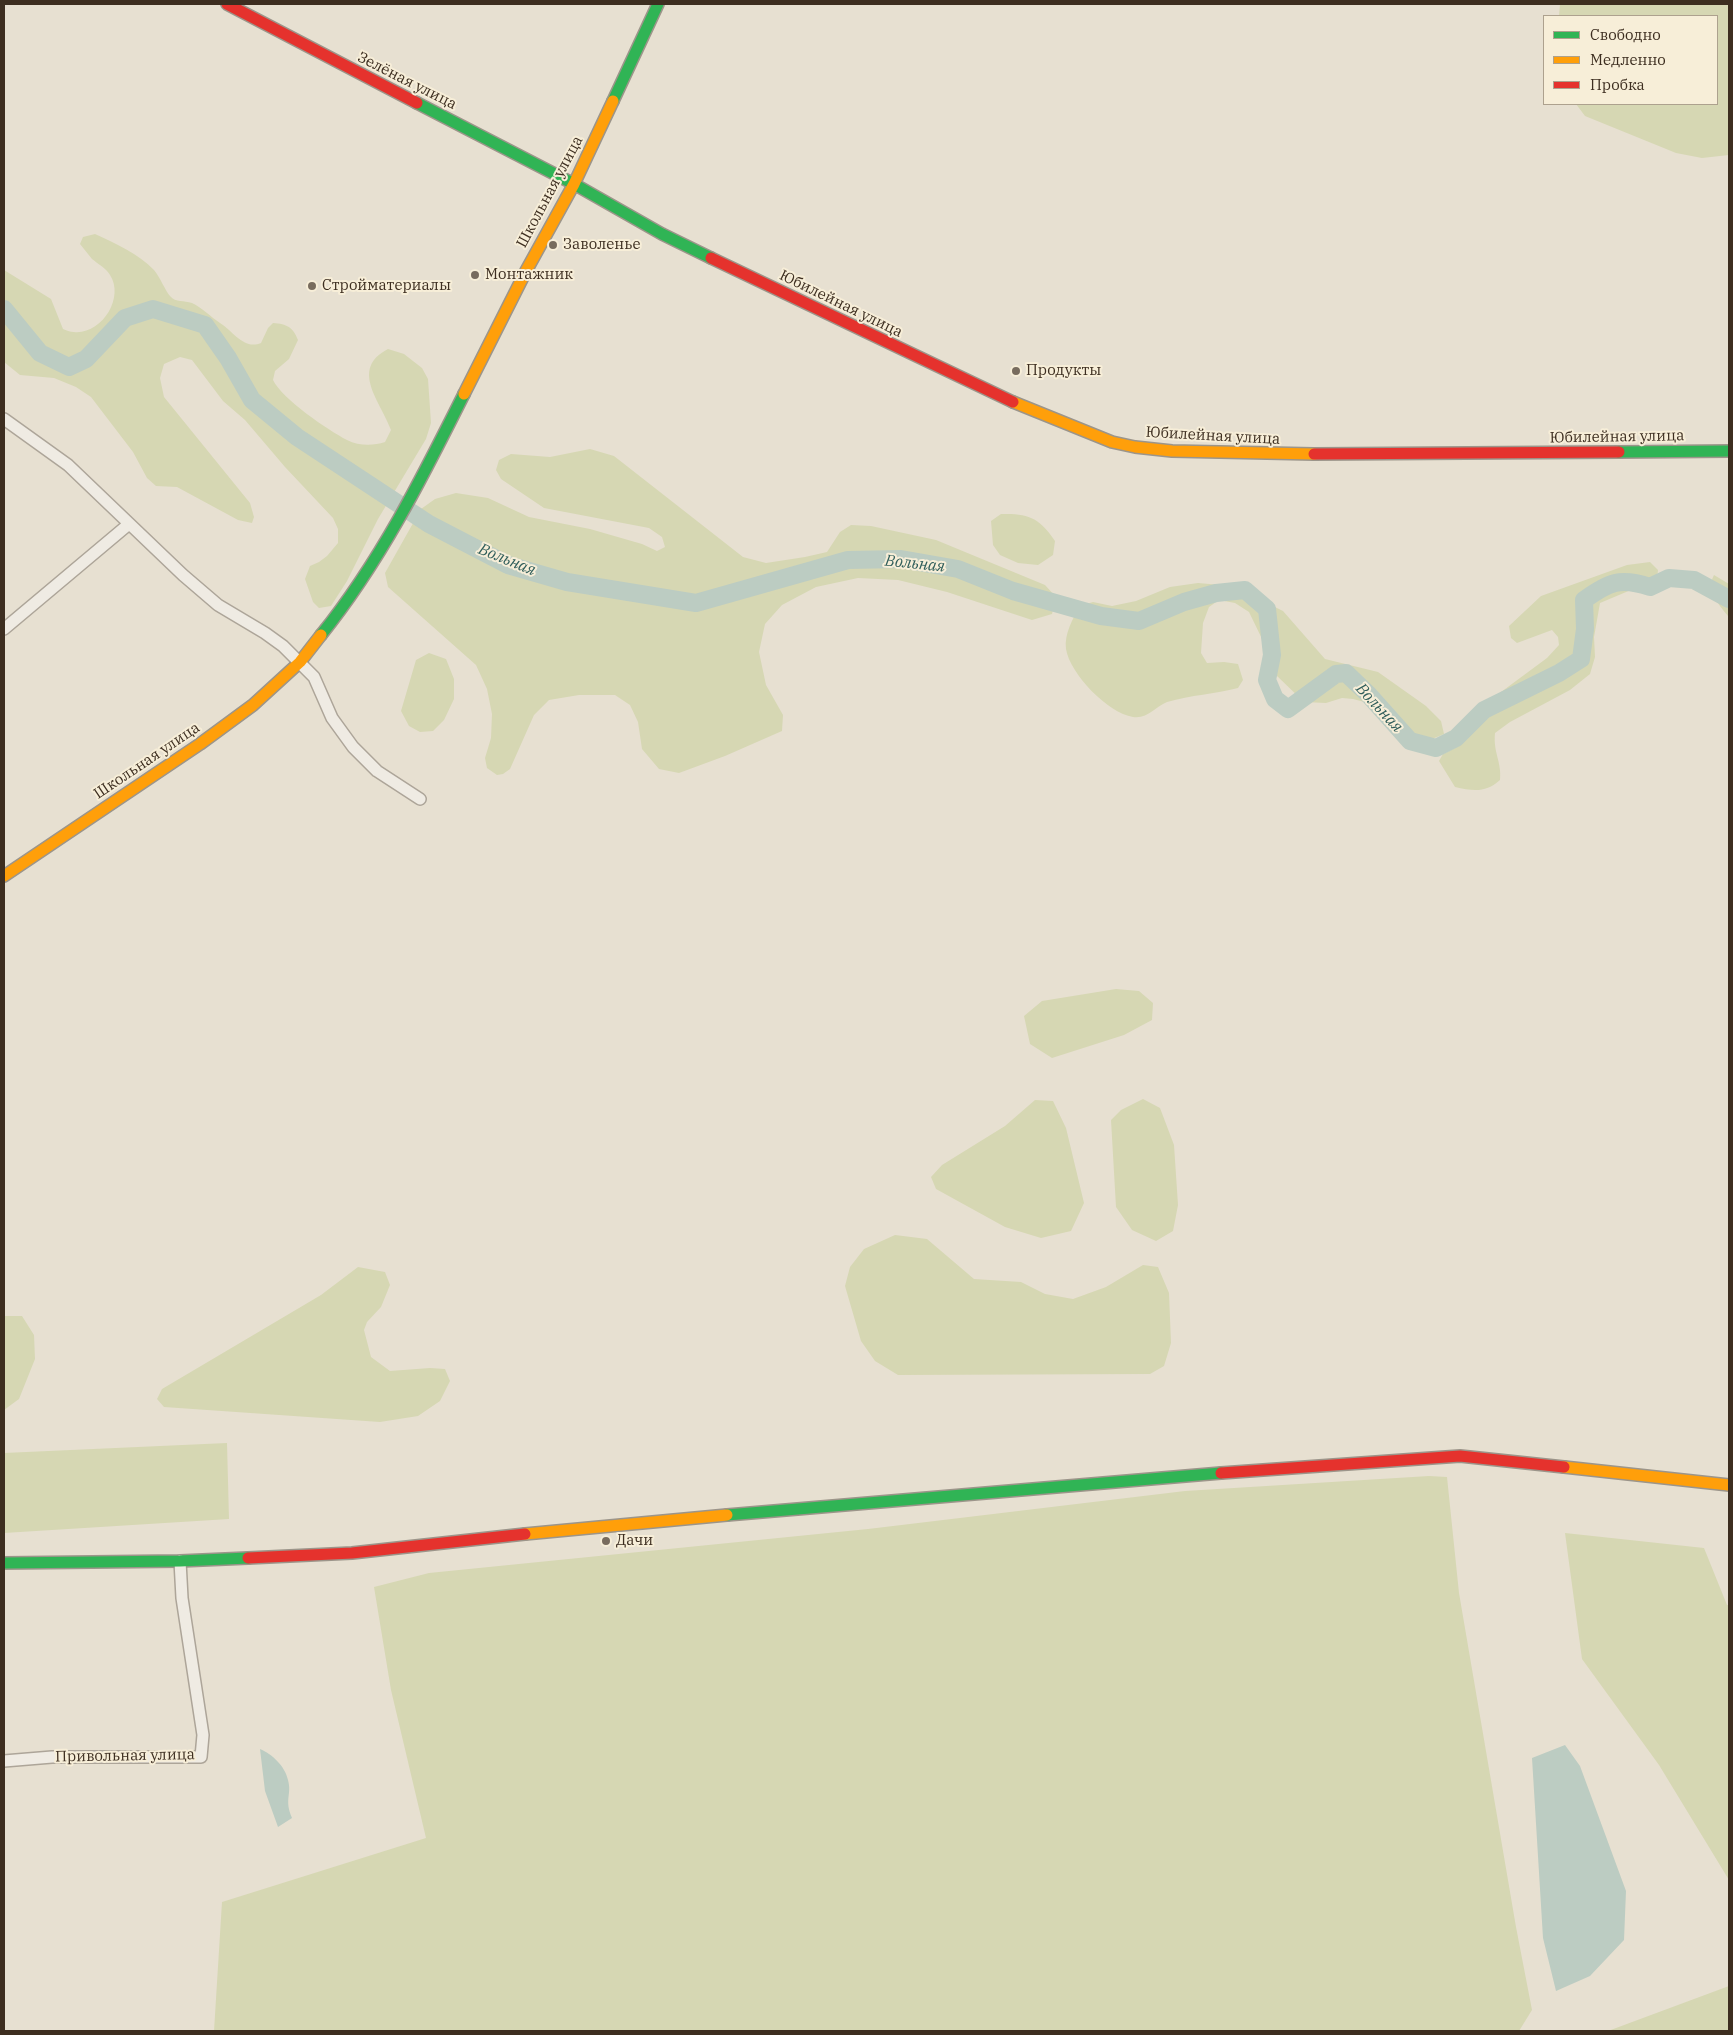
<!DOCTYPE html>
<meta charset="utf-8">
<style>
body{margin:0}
#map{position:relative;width:1733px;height:2035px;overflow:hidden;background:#e7e0d1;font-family:"IBM Plex Serif",serif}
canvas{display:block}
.frame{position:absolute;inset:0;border:5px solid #3d2e20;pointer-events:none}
.legend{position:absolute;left:1543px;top:15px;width:175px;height:90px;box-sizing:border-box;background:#f7eed8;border:1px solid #ada18e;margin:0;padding:6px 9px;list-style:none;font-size:15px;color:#3d2e20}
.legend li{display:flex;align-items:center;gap:10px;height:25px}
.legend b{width:25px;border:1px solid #ada18e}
</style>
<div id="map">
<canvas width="1733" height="2035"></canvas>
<div class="frame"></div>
<ul class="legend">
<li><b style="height:6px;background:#30b455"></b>Свободно</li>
<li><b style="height:6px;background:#ff9f0a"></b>Медленно</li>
<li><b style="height:6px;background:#e5322d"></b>Пробка</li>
</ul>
</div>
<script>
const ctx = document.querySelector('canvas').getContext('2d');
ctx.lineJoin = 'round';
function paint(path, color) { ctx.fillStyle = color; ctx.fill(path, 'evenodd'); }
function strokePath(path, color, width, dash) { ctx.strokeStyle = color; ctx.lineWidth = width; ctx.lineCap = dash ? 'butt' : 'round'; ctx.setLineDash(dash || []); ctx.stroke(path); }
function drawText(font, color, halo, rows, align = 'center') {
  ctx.font = font + ' "IBM Plex Serif",serif'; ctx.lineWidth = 4; ctx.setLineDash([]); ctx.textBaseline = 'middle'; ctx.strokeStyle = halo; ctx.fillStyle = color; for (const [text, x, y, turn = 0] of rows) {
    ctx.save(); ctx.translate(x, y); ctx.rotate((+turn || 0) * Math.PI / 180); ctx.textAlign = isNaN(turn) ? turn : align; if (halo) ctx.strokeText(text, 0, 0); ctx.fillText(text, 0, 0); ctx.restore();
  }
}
const green = new Path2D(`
 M1560,4h169v151l-27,3 -26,-5 -91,-37 -9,-12h141v-88h-158z
 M95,234c20,9 44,20 59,36 6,7 12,22 16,26 6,7 14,4 22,7 9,4 19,14 28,20 14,9 24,27 41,20l7,-15 5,-5c14,1 20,4 25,17l-9,19 -14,12 -2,9c9,19 55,50 74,60 12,6 26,6 38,2l6,-12c-10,-28 -42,-61 -3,-81l16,5 18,14 6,11 3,44 -5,16 -48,80 -31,62 -16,25 -12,2 -6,-6 -8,-23 5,-13 9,-4 8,-6 11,-13v-14l-5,-11 -48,-51 -40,-47 -22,-19 -31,-41 -12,-3 -16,7 -4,14 4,19 86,106 4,14 -2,6 -14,-3 -61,-33 -21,-1 -9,-8 -14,-26 -42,-55 -15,-10 -22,-9 -34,-3 -16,-13v-92l47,29 12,30c3,1 7,3 11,3 27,3 51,-34 36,-57 -4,-7 -12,-11 -18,-16 -4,-5 -8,-10 -12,-15l3,-7z
 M590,449l24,7 129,101 23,6 39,-6 22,-5 13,-20 11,-7 20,1 65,14 109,45 11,12 -4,17 -20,6 -85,-28 -49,-12 -40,-2 -42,9 -34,18 -17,19 -6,28 7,33 17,30 -1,16 -57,25 -46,17 -20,-4 -17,-20 -4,-27 -8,-17 -15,-10h-36l-30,5 -15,15 -24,54 -7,5 -6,1 -10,-7 -2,-10 6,-20 1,-24 -5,-25 -11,-24 -88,-78 -3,-14 36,-64 14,-10 21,-6 32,5 41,19 61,12 52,15 15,7 8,-4 -3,-10 -13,-9 -105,-20 -43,-29 -5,-9 3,-10 12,-6 39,3z
 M1001,514c27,-1 39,4 54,27l-2,14 -15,10 -20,-2 -18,-8 -7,-10 -2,-24z
 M1650,562l8,8 -1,9 -57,24 -6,34 1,20 -5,17 -20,16 -60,32 -15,11c-2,20 7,29 5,47 -14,13 -27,11 -45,7l-16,-26 4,-7 12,-6 8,-25 7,-8 77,-57 12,-13 -1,-8 -6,-7 -35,13 -6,-5 -2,-12 32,-30 86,-31z
 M1714,575l15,9v33c-9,-11 -24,-26 -15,-42z
 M1198,583l34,3 51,25 42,48 53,13 48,34 15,15 3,13 -19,8 -45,-36 -27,-7 -11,-1 -16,5 -22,-1 -27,-26 -12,-31 -16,-33 -14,-9 -16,-3 -10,7 -6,16 -2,30 6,10 17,-1 14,2 5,16 -5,8c-23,6 -47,7 -71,14 -12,5 -19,17 -34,15 -25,-4 -63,-43 -67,-68 -2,-15 7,-31 14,-43l13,-4 19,4 24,-5 34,-14z
 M429,653l17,6 8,20v20l-10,21 -11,11 -13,1 -11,-6 -8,-15 15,-51z
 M1116,989l23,2 14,12 -1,17 -28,15 -72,23 -22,-14 -6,-28 18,-15z
 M1143,1099l17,9 14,37 4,60 -5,26 -17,10 -24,-11 -16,-23 -5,-87 10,-10z
 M1035,1100l18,1 13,27 18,75 -13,28 -30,7 -36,-11 -69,-38 -5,-12 11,-12 63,-39z
 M895,1235l32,4 47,40 47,3 24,12 28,5 33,-12 37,-22 15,2 11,26 2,50 -7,23 -14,8 -252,1 -23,-14 -14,-20 -16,-55 5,-19 14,-18z
 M358,1267l27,5 5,13 -9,22 -14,15 -3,8 7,27 19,14 40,-3 15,1 5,12 -10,20 -22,15 -38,6 -216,-15 -7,-8 5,-10 159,-94z
 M4,1316h18l12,19 1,24 -16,40 -15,11z
 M227,1443l2,76 -225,14v-80z
 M1429,1476l18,1 12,116 57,334 16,83 -13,21h-1305l8,-129 204,-64 -35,-148 -17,-103 55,-14 439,-44 317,-38z
 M1565,1533l139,15 23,57h2v275l-70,-115 -77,-106z
 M1729,1986v45h-121z`);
const water = new Path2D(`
 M1565,1745l15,21 46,125 -2,49 -34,36 -34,15 -13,-53 -11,-180z
 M260,1749c12,5 25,17 28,31 4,15 -4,19 4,38l-14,9 -13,-36z`);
const river = new Path2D(`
 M4,309l36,44 29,14 17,-8 39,-41 28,-9 52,16 23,33 24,42 45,37 132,87 79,41 59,17 129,21 152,-43 53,-1 57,10 55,22 88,25 38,5 45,-19 32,-9 29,-3 22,19 5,46 -5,25 8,19 13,10 48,-35 10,-1 22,21 42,47 26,7 20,-10 28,-28 75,-37 22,-14 4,-30 -1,-29c25,-18 36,-23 66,-13l19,-9 25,2 35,19`);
const street = new Path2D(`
 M4,419l64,46 115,110 35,30 47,28 18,13 31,31 18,41 21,29 24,24 43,28
 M4,629l125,-105
 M4,1761l48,-4h149l2,-22 -21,-137 -2,-37`);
const fast = new Path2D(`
 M613,101l45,-97
 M417,103l157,81 88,50 49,24
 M1619,452l110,-1
 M321,635c59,-73 101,-157 143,-241
 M727,1515l494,-42
 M4,1563l176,-2 68,-3`);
const slow = new Path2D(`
 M464,394l62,-123 48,-87 39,-83
 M1013,402l99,40 23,5 37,4 142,3
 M4,876l196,-132 53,-39 47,-43 21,-27
 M1564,1467l165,18
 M525,1534l202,-19`);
const jam = new Path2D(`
 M227,4l190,99
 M711,258l302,144
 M1314,454l305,-2
 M1221,1473l239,-17 104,11
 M248,1558l104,-5 173,-19`);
const markers = [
 [553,245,5,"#786c5e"],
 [475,275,5,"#786c5e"],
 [312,286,5,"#786c5e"],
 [1016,371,5,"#786c5e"],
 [606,1541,5,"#786c5e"]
];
const streetNames = [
 ["Зелёная улица",407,81,27],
 ["Школьная улица",550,192,-62],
 ["Юбилейная улица",841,304,26],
 ["Юбилейная улица",1213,436,3],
 ["Юбилейная улица",1617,437,-1],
 ["Школьная улица",147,761,-34],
 ["Привольная улица",125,1756,-1]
];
const poiNames = [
 ["Заволенье",563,245],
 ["Монтажник",485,275],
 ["Стройматериалы",322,286],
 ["Продукты",1026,371],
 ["Дачи",616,1541]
];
const waterNames = [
 ["Вольная",507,560,22],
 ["Вольная",915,564,6],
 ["Вольная",1379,708,47]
];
paint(green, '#d6d7b3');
paint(water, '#bcccc2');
strokePath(river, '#bcccc2', 18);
strokePath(street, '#ada599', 14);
strokePath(fast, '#9c958a', 14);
strokePath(slow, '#9c958a', 14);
strokePath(jam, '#9c958a', 14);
strokePath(street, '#efebe3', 11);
strokePath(fast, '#30b455', 11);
strokePath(slow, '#ff9f0a', 11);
strokePath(jam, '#e5322d', 11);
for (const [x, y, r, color] of markers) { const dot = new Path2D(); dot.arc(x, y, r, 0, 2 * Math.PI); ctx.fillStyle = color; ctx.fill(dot); strokePath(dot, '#f7eed8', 2); }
drawText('15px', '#3d2e20', '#f7eed8', streetNames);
drawText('15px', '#3d2e20', '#f7eed8', poiNames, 'left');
drawText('italic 16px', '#2f5d5a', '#f7eed8', waterNames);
</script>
